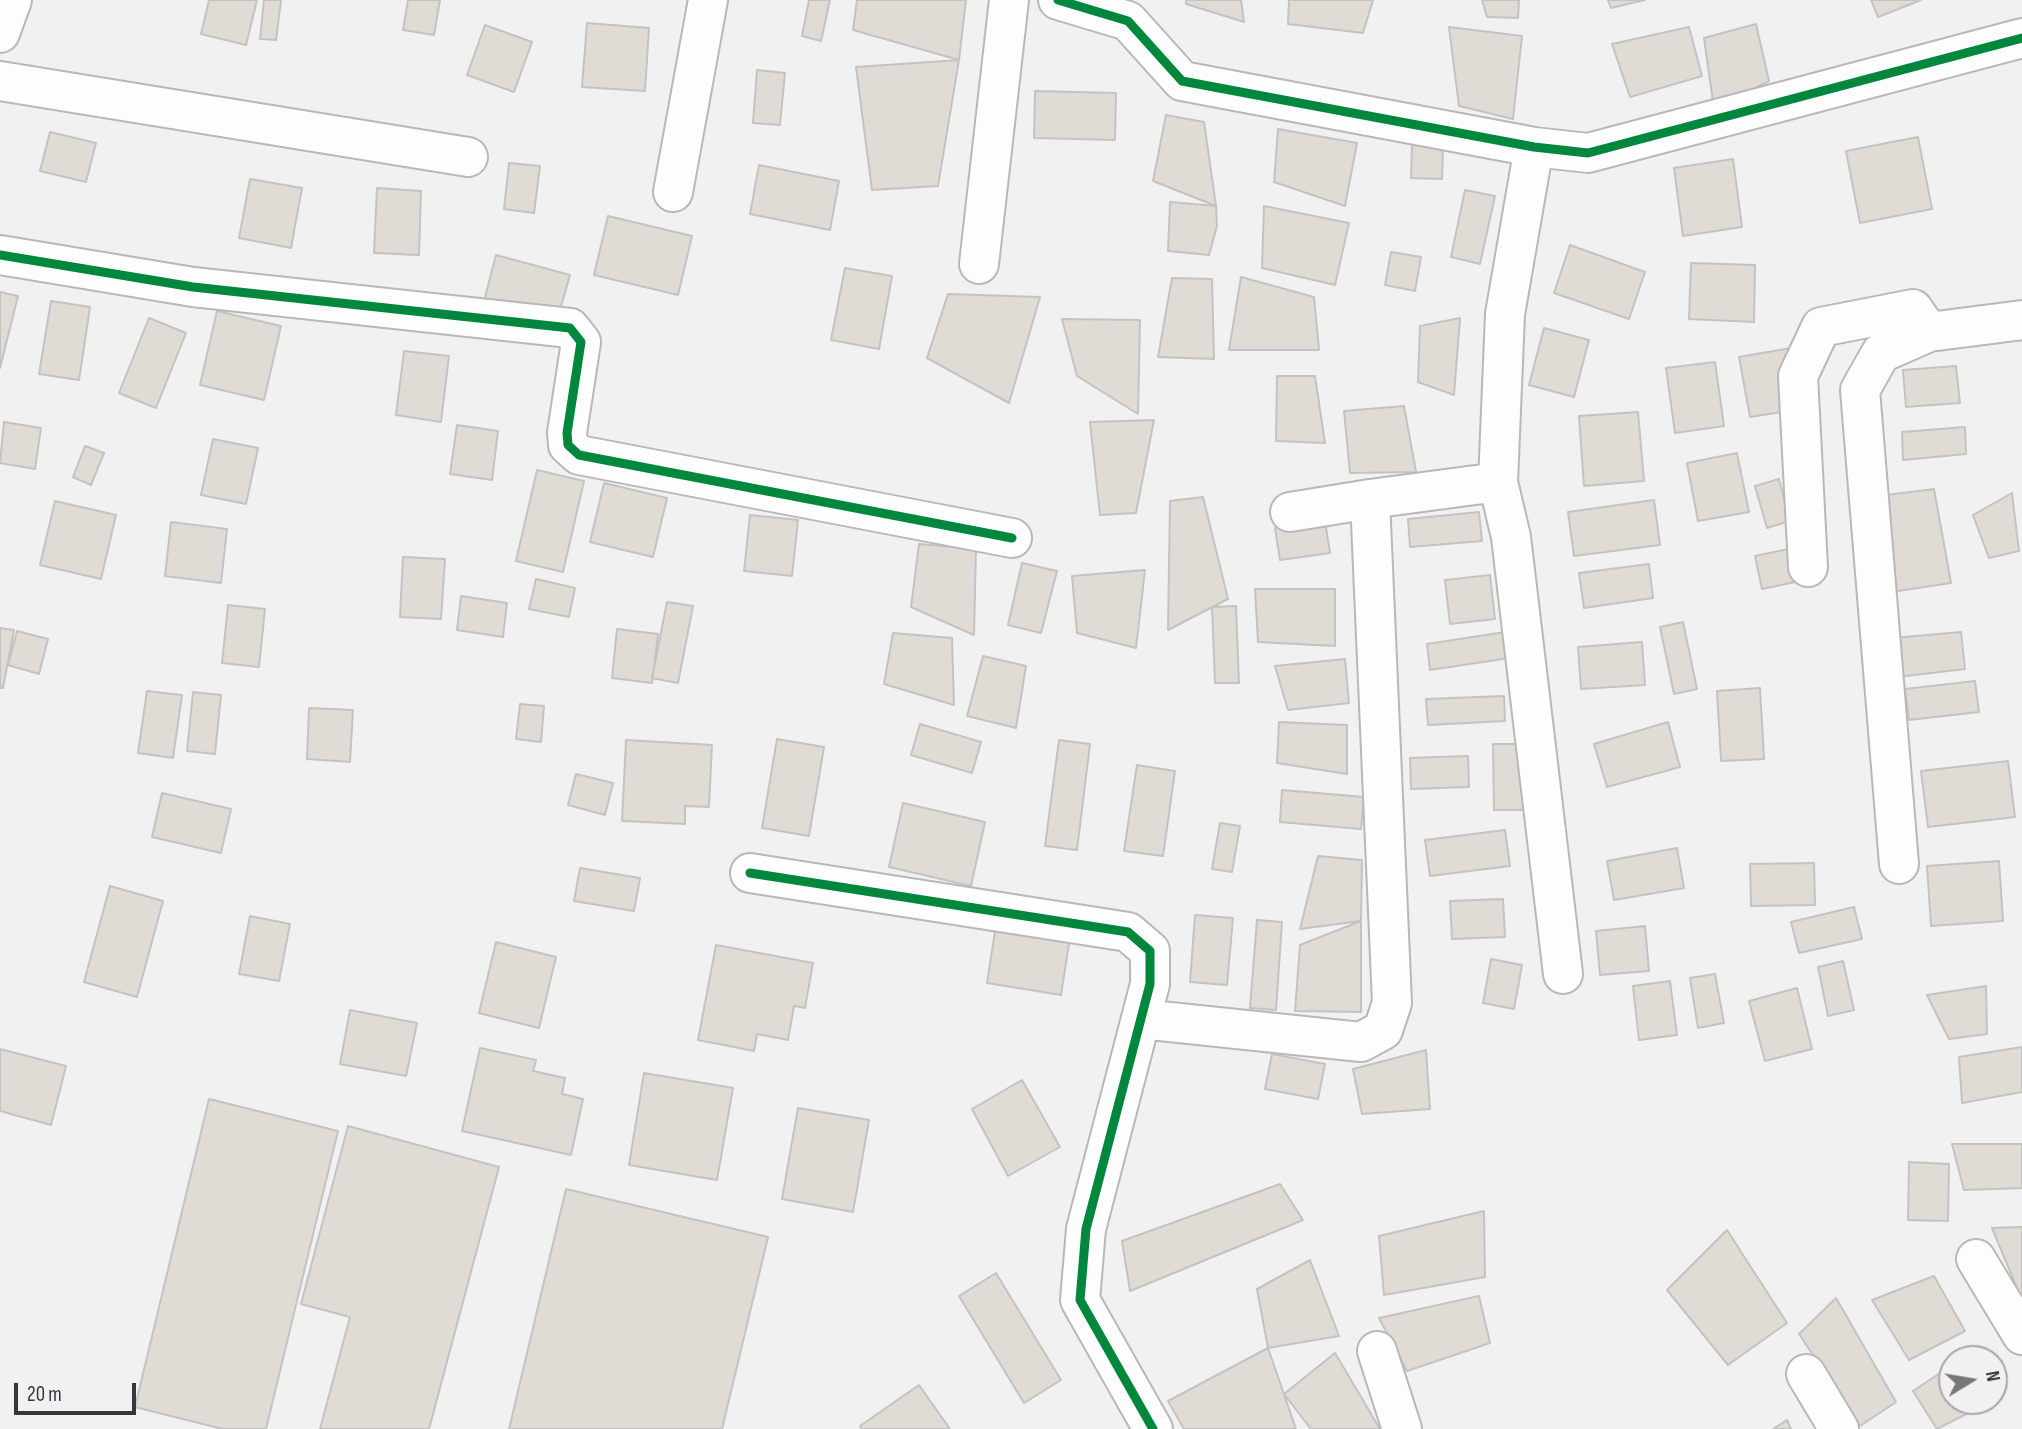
<!DOCTYPE html>
<style>
body{margin:0}
#map{position:relative;width:2022px;height:1429px;overflow:hidden;background:#f2f1f2;font-family:"Sofia Sans Condensed",sans-serif}
canvas{display:block}
.north{position:absolute;left:1938px;top:1345px;width:70px;height:70px;box-sizing:border-box;background:#f2f0f3;border:2px solid #a7a6a8;border-radius:50%;rotate:79deg;font-size:19px;font-weight:700;line-height:28px;text-align:center;color:#373638}
.north::after{content:'';display:block;margin:auto;width:24px;height:32px;background:#787779;clip-path:polygon(50% 0,100% 100%,50% 72%,0 100%)}
.scale{position:absolute;left:14px;top:1383px;width:122px;height:32px;box-sizing:border-box;border:4px solid #373638;border-top:0;padding-left:9px;font-size:21px;line-height:24px;white-space:nowrap;color:#373638;-webkit-text-stroke:5px #f2f0f3;paint-order:stroke}
</style>
<div id="map">
<canvas width="2022" height="1429"></canvas>
<div class="north">N</div>
<div class="scale">20 m</div>
</div>
<script>
const ctx = document.querySelector('canvas').getContext('2d');
ctx.lineJoin = 'round';
function paint(path, color) { ctx.fillStyle = color; ctx.fill(path, 'evenodd'); }
function strokePath(path, color, width, dash) { ctx.strokeStyle = color; ctx.lineWidth = width; ctx.lineCap = dash ? 'butt' : 'round'; ctx.setLineDash(dash || []); ctx.stroke(path); }
const building = new Path2D(`
 M209,0h48l-11,45 -45,-11z
 M264,0h17l-5,40 -16,-1z
 M408,0h32l-6,35 -31,-5z
 M809,0h21l-9,41 -19,-5z
 M857,0h109l-7,60 -106,-30z
 M1186,0h55l3,22 -58,-18z
 M1289,0h84l-10,33 -75,-9z
 M1482,0h37l-1,18 -31,-1z
 M1608,0h37l-34,8z
 M1871,0h50l-43,17z
 M587,23l62,5 -4,63 -63,-4z
 M1756,24l13,57 -55,28 -10,-71z
 M485,25l47,17 -18,50 -47,-17z
 M1449,27l73,9 -9,83 -54,-13z
 M1689,27l13,49 -72,21 -18,-53z
 M959,60l-21,126 -66,4 -16,-123z
 M757,70l28,3 -5,52 -27,-2z
 M1035,91l81,2 -1,47 -81,-2z
 M1166,115l38,7 12,84 -63,-25z
 M1278,129l79,14 -12,63 -71,-24z
 M50,132l46,11 -10,39 -46,-11z
 M1918,137l14,72 -72,14 -14,-72z
 M1412,145l31,2 -1,32 -31,-1z
 M1733,159l9,68 -59,9 -9,-68z
 M509,163l31,3 -6,47 -30,-4z
 M759,165l80,16 -9,49 -80,-16z
 M250,179l52,9 -11,60 -52,-10z
 M377,188l44,3 -2,64 -45,-2z
 M1465,190l30,6 -15,68 -29,-7z
 M1170,202l46,4 1,20 -8,29 -41,-4z
 M1264,206l85,17 -14,62 -73,-17z
 M608,216l84,20 -14,59 -84,-20z
 M1570,245l75,27 -16,47 -75,-26z
 M1391,252l30,5 -6,34 -30,-6z
 M496,255l74,20 -15,53 -73,-19z
 M1691,263l64,2 -1,57 -65,-3z
 M845,268l47,8 -13,73 -48,-9z
 M1241,277l73,20 5,53h-90z
 M1172,278l40,1 2,80 -56,-2z
 M0,292l18,4 -18,72z
 M948,294l92,3 -31,106 -82,-45z
 M51,301l39,6 -11,73 -40,-6z
 M217,311l64,15 -17,74 -64,-15z
 M149,318l37,15 -30,75 -37,-15z
 M1460,318l-6,77 -36,-13 2,-56z
 M1062,319l78,1 -2,94 -61,-38z
 M1544,328l45,12 -15,57 -45,-12z
 M1797,347l10,61 -57,9 -11,-60z
 M404,351l45,5 -8,66 -45,-7z
 M1715,362l9,64 -49,7 -9,-65z
 M1956,366l4,37 -54,4 -3,-37z
 M1277,376h38l10,67 -49,-2z
 M1404,406l12,66 -66,1 -6,-62z
 M1638,412l6,69 -60,5 -5,-70z
 M1154,420l-18,93 -36,2 -10,-93z
 M4,422l37,6 -6,41 -35,-6z
 M457,425l41,6 -6,49 -42,-6z
 M1965,427l1,27 -63,6 -1,-28z
 M213,439l45,9 -12,56 -45,-9z
 M85,446l19,7 -13,32 -18,-8z
 M1737,453l12,59 -51,9 -11,-58z
 M537,470l47,11 -21,91 -47,-11z
 M1779,479l11,42 -23,7 -12,-42z
 M604,483l63,15 -14,59 -63,-15z
 M1934,489l17,94 -60,9 -5,-97z
 M2012,493l7,58 -30,7 -16,-43z
 M1203,497l25,102 -60,31 2,-129z
 M1654,500l6,45 -86,11 -6,-44z
 M55,501l61,14 -15,64 -61,-14z
 M1479,512l3,29 -72,6 -2,-28z
 M750,515l48,5 -6,56 -48,-5z
 M1325,521l5,32 -50,7 -5,-32z
 M171,522l56,7 -6,54 -56,-7z
 M919,544l57,5 -2,86 -63,-28z
 M1798,547l7,33 -43,9 -7,-33z
 M403,557l42,2 -4,60 -41,-2z
 M1022,563l35,8 -16,62 -33,-8z
 M1649,564l4,34 -69,10 -5,-35z
 M1145,570l-9,78 -59,-15 -5,-57z
 M1490,575l5,44 -45,5 -5,-44z
 M536,579l39,9 -6,29 -40,-8z
 M1255,589h80v57l-77,-4z
 M461,596l46,7 -4,34 -46,-7z
 M667,602l26,4 -15,77 -26,-5z
 M228,605l37,4 -6,58 -37,-4z
 M1236,606l3,77h-24l-3,-76z
 M1683,622l14,67 -23,5 -14,-67z
 M0,628l14,2 -11,58h-3z
 M617,629l41,5 -6,49 -40,-5z
 M17,631l31,8 -9,35 -31,-9z
 M1512,631l4,26 -86,13 -3,-26z
 M1961,632l4,37 -68,8 -4,-39z
 M893,633l59,5 2,67 -70,-21z
 M1642,642l3,43 -64,4 -3,-42z
 M983,656l43,10 -10,62 -49,-12z
 M1345,659l4,44 -61,7 -13,-44z
 M1975,681l4,31 -70,8 -4,-31z
 M1760,688l4,71 -43,2 -4,-70z
 M147,691l35,4 -9,63 -35,-5z
 M193,692l28,3 -6,59 -28,-3z
 M1504,696l1,25 -77,4 -2,-26z
 M520,704l24,2 -3,36 -25,-3z
 M309,708l44,2 -3,52 -43,-3z
 M1279,722l68,3v49l-70,-11z
 M1668,722l12,45 -73,20 -13,-43z
 M920,724l61,18 -9,31 -61,-18z
 M777,739l47,8 -15,89 -47,-8z
 M626,740l86,5 -3,62 -24,-1v18l-63,-3z
 M1059,740l31,4 -13,106 -32,-4z
 M1493,744h30v66h-29z
 M1468,756l1,31 -58,2 -1,-31z
 M2008,761l7,56 -87,10 -7,-56z
 M1137,765l38,6 -12,85 -39,-5z
 M576,774l37,9 -8,32 -37,-10z
 M1282,790l82,7 -3,32 -81,-7z
 M162,793l69,16 -10,44 -69,-16z
 M903,803l82,19 -14,64 -82,-19z
 M1220,823l20,3 -8,46 -20,-3z
 M1505,830l5,36 -80,10 -5,-36z
 M1677,848l7,40 -70,12 -7,-39z
 M1318,856l44,4 -1,61 -61,8z
 M1999,861l4,60 -72,5 -4,-60z
 M1814,863l1,42 -64,1 -1,-42z
 M580,868l60,10 -6,33 -60,-10z
 M110,886l53,15 -26,96 -53,-15z
 M1503,899l2,38 -53,2 -2,-38z
 M1854,907l8,32 -63,14 -8,-31z
 M1195,915l38,3 -6,67 -37,-3z
 M250,916l40,8 -11,57 -40,-7z
 M1257,920l25,2 -6,88 -26,-2z
 M1361,921v91l-66,-1 5,-66z
 M996,925l74,12 -9,58 -74,-12z
 M1645,926l4,45 -49,4 -4,-44z
 M496,942l60,15 -17,71 -60,-15z
 M716,945l97,18 -8,45 -11,-2 -6,34 -31,-6 -3,17 -56,-11z
 M1491,959l31,6 -8,44 -31,-6z
 M1843,961l11,49 -26,6 -10,-49z
 M1715,974l9,49 -26,5 -8,-50z
 M1670,981l7,54 -38,5 -6,-54z
 M1986,986l1,48 -38,5 -22,-44z
 M1797,988l15,61 -47,12 -16,-60z
 M350,1010l67,13 -11,53 -66,-12z
 M2022,1047v45l-60,11 -3,-46z
 M480,1048l56,12 -3,11 32,7 -3,16 21,5 -12,56 -109,-24z
 M0,1049l66,17 -15,59 -51,-14z
 M1426,1050l4,59 -68,5 -9,-45z
 M1272,1054l53,10 -7,35 -53,-10z
 M644,1073l89,15 -16,92 -88,-15z
 M1022,1080l38,67 -52,29 -36,-67z
 M209,1099l129,32 -72,298h-43l-88,-22z
 M798,1108l71,12 -16,92 -71,-13z
 M348,1126l151,41 -70,262h-109l30,-112 -49,-13z
 M1952,1144h70v44l-58,2z
 M1909,1162l40,2 -1,57 -40,-1z
 M1280,1184l23,36 -173,71 -8,-50z
 M566,1189l202,48 -46,192h-213z
 M1484,1211l1,66 -101,18 -5,-59z
 M2022,1227v73l-30,-72z
 M1727,1230l60,93 -59,42 -61,-75z
 M1310,1260l29,76 -71,12 -11,-59z
 M996,1273l65,107 -37,23 -65,-107z
 M1934,1276l31,55 -56,29 -37,-60z
 M1479,1296l11,47 -83,28 -28,-53z
 M1836,1298l60,104 -36,24 -61,-92z
 M1268,1348l28,81h-112l-16,-28z
 M1977,1349l5,10h-20z
 M1335,1353l45,76h-69l-27,-35z
 M1952,1365v36h40l-55,28 -24,-38z
 M1994,1379l9,16 -9,5z
 M919,1385l31,44h-88l-2,-3z
 M1787,1420l4,9h-18z`);
const minor = new Path2D(`
 M1058,0l70,21 54,60 352,66 54,6 434,-115
 M0,33l12,-33
 M0,81l468,76
 M1534,147l-29,167 -7,168 13,55 52,437
 M673,192l35,-192
 M0,255l193,32 377,41 11,14 -14,91 1,12 11,10 433,83
 M979,264l30,-264
 M1290,512l80,-13
 M1808,567l-10,-191 23,-49 92,-18 16,23
 M1899,864l-39,-474 21,-37 48,-21 93,-12
 M750,873l378,59 22,19v33l-64,245 -6,71 73,129
 M1141,1019l220,23 22,-12 9,-27 -22,-504 128,-17
 M1976,1259l46,76
 M1377,1351l25,78
 M1806,1374l33,55`);
const cycleway = new Path2D(`
 M1058,0l70,21 54,60 352,66 54,6 434,-115
 M0,255l193,32 377,41 11,14 -14,91 1,12 11,10 433,83
 M750,873l378,59 22,19v33l-64,245 -6,71 73,129`);
paint(building, '#e0dbd5');
strokePath(building, '#c4c3c3', 2);
strokePath(minor, '#b9b8b9', 42);
strokePath(minor, '#fdfdfd', 38);
strokePath(cycleway, '#00873e', 9);
</script>
